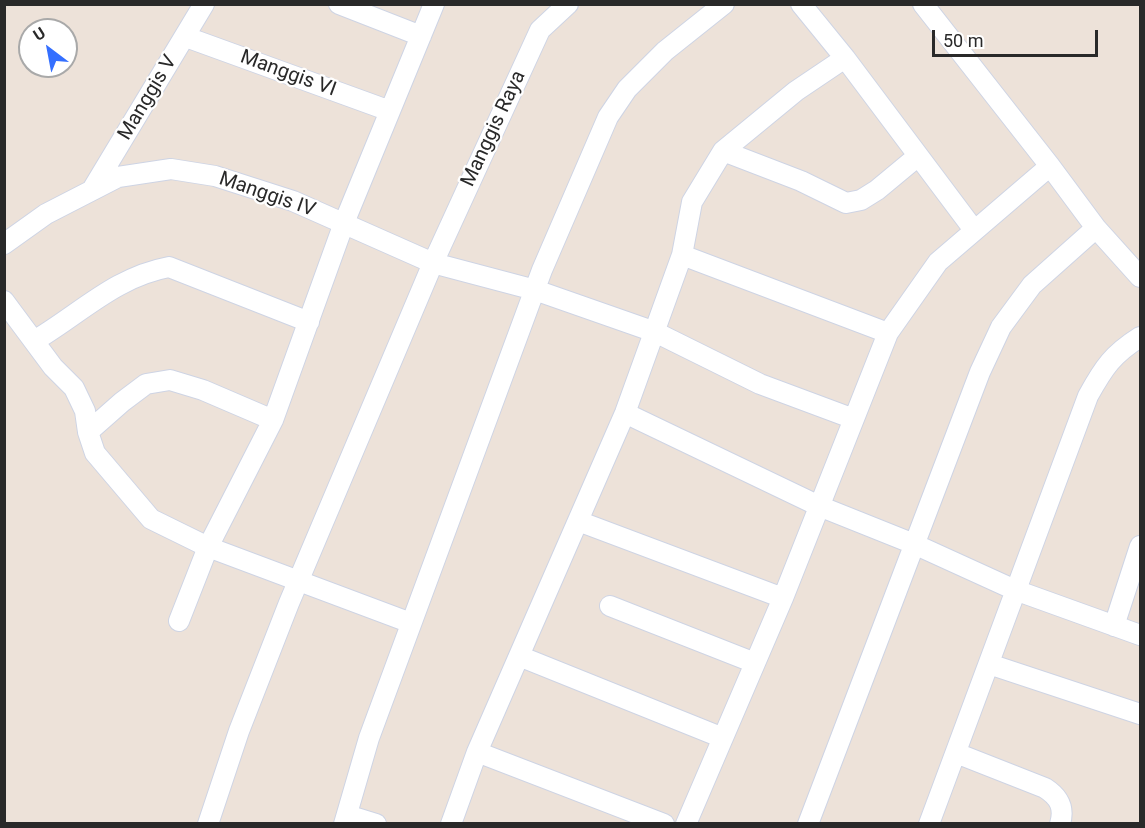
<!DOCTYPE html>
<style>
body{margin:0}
#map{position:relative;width:1145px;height:828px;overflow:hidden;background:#ede2d9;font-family:Roboto,sans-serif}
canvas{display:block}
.frame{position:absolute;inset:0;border:6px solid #292929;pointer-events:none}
.north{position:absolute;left:18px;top:18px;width:60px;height:60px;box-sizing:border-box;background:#fff;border:2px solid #a9a9a9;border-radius:50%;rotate:328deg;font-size:16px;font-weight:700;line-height:24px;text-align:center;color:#292929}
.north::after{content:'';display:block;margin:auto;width:21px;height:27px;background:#346fff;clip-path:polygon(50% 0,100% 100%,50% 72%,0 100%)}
.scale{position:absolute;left:932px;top:30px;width:166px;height:27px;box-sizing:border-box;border:3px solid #292929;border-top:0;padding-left:8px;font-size:18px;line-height:21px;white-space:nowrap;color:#292929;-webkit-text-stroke:4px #fff;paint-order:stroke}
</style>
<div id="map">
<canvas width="1145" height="828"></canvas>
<div class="frame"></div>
<div class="north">U</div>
<div class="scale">50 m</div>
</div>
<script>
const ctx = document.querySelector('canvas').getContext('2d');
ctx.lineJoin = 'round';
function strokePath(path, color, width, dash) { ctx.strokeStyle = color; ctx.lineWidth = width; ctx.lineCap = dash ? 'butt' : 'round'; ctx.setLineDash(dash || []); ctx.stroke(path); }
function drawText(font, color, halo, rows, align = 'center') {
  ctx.font = font + ' Roboto,sans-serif'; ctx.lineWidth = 4.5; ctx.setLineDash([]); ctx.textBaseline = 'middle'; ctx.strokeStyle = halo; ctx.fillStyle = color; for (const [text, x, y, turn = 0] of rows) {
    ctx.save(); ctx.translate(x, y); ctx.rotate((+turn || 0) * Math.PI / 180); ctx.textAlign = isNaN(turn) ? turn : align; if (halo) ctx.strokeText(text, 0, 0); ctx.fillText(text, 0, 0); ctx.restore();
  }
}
const street = new Path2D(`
 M339,4l82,32
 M801,4l44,54 129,172
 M923,4l127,162 46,62 44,49
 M186,37l204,74
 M723,151l78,30 45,22 15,-3 16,-10 41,-34
 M92,190l112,-186
 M4,244l42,-30 72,-37 53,-8 44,7 78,25 140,62 102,27 120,42 105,52 94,35
 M682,255l206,78
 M4,301l49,66 21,21 11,23 3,21 7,21 56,66 57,28 203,76
 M34,341c46,-27 81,-64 135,-74l140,55
 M625,413l194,93 95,38 101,46 125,45
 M88,432l34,-30 24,-18 24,-4 33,10 70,30
 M578,521l205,77
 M610,606l145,57
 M179,621l29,-74 65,-127 71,-197 90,-219
 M1114,626l26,-80
 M519,656l204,82
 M989,664l151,50
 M477,752l187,72
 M956,753l89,35c14,9 20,19 15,36
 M347,815l29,9
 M208,824l31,-93 50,-128 144,-340 107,-233 28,-26
 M344,824l25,-86 173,-468 66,-153 19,-28 38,-38 59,-47
 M451,824l26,-72 148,-339 57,-158 10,-53 31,-51 73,-60 49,-33
 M686,824l97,-226 105,-265 50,-71 112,-96
 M808,824l172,-452 21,-45 31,-42 64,-57
 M929,824l159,-428c16,-29 25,-42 52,-59`);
const streetNames = [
 ["Manggis VI",288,74,20],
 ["Manggis V",148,98,-59],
 ["Manggis Raya",494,129,-65],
 ["Manggis IV",267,195,19]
];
strokePath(street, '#ced4e4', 22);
strokePath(street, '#fff', 20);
drawText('20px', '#292929', '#fff', streetNames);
</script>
